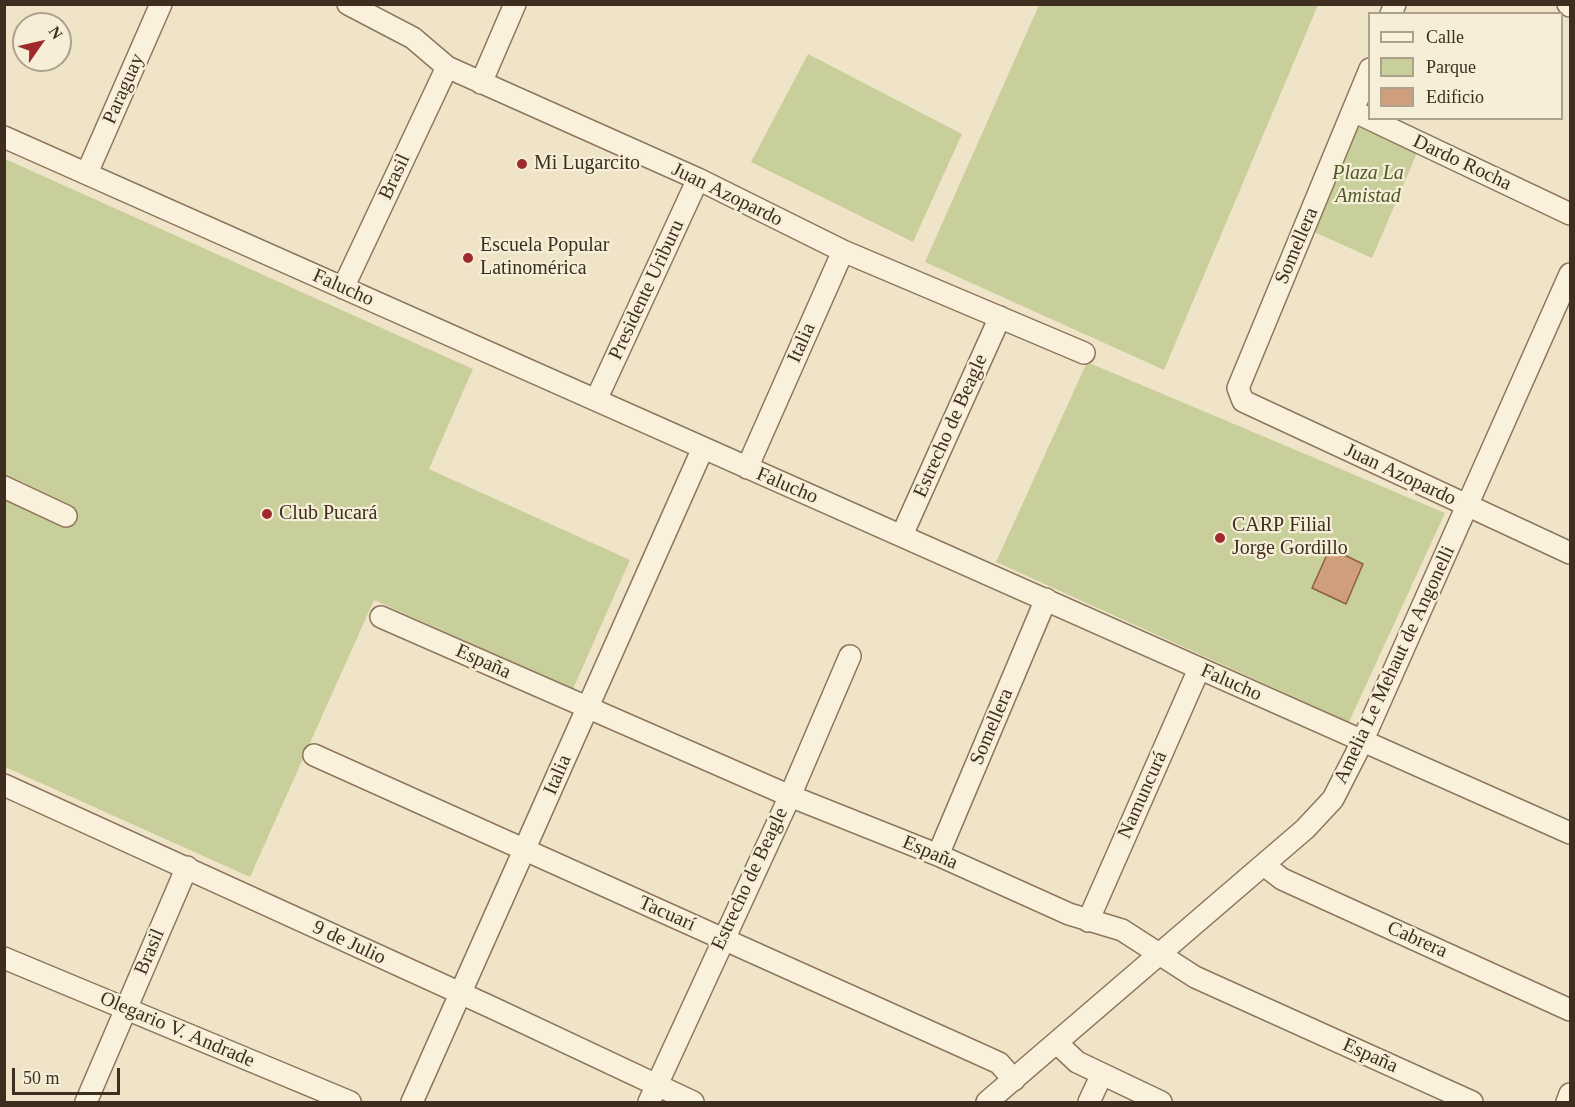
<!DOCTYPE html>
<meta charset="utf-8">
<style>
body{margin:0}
#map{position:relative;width:1575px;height:1107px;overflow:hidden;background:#f0e4c8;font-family:"Times New Roman",serif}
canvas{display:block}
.frame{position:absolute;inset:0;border:6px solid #3d2e20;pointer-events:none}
.legend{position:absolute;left:1368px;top:12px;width:195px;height:108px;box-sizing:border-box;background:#f7eed8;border:2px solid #ada18e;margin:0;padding:8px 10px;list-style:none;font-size:18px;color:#3d2e20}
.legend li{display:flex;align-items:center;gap:12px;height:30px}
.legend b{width:30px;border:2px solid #ada18e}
.north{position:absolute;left:12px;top:12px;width:60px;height:60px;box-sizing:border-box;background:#f7eed8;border:2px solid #ada18e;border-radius:50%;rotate:56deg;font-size:16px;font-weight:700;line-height:24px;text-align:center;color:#3d2e20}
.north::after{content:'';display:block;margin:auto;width:21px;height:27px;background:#9e2a2b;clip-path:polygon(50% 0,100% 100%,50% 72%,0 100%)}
.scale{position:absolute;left:12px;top:1068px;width:108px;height:27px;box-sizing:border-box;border:3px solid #3d2e20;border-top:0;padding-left:8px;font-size:18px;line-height:21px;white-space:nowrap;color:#3d2e20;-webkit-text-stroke:4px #f7eed8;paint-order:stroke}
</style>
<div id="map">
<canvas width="1575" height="1107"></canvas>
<div class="frame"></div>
<ul class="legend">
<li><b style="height:8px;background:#faf1dc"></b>Calle</li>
<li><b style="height:16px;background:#c9cf9b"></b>Parque</li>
<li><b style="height:16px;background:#cf9f7d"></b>Edificio</li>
</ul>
<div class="north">N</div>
<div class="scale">50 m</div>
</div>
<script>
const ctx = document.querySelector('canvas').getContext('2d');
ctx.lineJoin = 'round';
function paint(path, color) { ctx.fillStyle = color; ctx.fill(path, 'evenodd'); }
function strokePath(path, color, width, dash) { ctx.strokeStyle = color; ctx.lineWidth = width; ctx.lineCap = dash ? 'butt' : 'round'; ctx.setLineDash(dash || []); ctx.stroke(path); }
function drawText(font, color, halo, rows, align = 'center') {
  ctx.font = font + ' "Times New Roman",serif'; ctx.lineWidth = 4.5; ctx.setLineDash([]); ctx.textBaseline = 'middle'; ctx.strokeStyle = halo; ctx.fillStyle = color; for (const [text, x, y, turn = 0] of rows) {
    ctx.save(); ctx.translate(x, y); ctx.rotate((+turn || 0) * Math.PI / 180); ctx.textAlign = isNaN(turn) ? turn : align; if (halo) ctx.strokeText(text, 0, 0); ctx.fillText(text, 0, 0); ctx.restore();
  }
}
const green = new Path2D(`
 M1039,5h279l-154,365 -239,-108z
 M808,54l154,80 -49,108 -162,-80z
 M1358,127l59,26 -45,105 -60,-27z
 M5,159l468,210 -44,100 201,91 -57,129 -199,-89 -124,277 -245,-110z
 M1087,362l358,151 -96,209 -353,-160z`);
const building = new Path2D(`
 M1330,548l33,16 -17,40 -34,-16z`);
const minor = new Path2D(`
 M348,4l65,34 34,29 251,112 145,72 241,102
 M1568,4l2,2
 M1391,14l4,-10
 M1370,69l-132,319 5,13 327,152
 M481,83l34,-79
 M1353,111l217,103
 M4,137l1566,696
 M87,173l74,-169
 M343,288l104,-221
 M596,400l102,-221
 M747,468l96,-217
 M4,487l62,29
 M902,535l98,-218
 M381,617l409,179 148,59 131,59 53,16 73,47 277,125
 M314,755l674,303 11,5 15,17
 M4,785l489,223 200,94
 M938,855l108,-256
 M1265,866l17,13 288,131
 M1088,921l111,-252
 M4,958l346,144
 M1058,1044l19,18 84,40
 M86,1102l101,-235
 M412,1102l291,-654
 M649,1102l141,-306 60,-140
 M987,1102l318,-273 28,-30 29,-57 208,-468
 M1089,1102l12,-26
 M1567,1102l3,-8`);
const markers = [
 [522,164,6,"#9e2a2b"],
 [468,258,6,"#9e2a2b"],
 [267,514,6,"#9e2a2b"],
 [1220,538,6,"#9e2a2b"]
];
const streetNames = [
 ["Paraguay",124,89,-66],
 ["Dardo Rocha",1462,163,25],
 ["Brasil",395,177,-65],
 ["Juan Azopardo",727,195,26],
 ["Somellera",1297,246,-67],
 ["Falucho",343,288,24],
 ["Presidente Uriburu",647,290,-65],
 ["Italia",802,343,-66],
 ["Estrecho de Beagle",951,426,-66],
 ["Juan Azopardo",1400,475,25],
 ["Falucho",787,486,23],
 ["España",483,662,24],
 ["Amelia Le Mehaut de Angonelli",1395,665,-65],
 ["Falucho",1231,683,24],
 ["Somellera",992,727,-67],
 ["Italia",558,775,-67],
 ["Namuncurá",1143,795,-66],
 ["España",930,853,23],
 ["Estrecho de Beagle",750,879,-65],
 ["Tacuarí",667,914,24],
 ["Cabrera",1417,940,24],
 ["9 de Julio",349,943,25],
 ["Brasil",150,952,-67],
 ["Olegario V. Andrade",177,1030,23],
 ["España",1370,1056,24]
];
const poiNames = [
 ["Mi Lugarcito",534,164],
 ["Escuela Popular",480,246],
 ["Latinomérica",480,269],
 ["Club Pucará",279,514],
 ["CARP Filial",1232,526],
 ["Jorge Gordillo",1232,549]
];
const parkNames = [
 ["Plaza La",1368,174],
 ["Amistad",1368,197]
];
paint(green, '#c9cf9b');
paint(building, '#cf9f7d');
strokePath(building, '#8d5f41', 1.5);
strokePath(minor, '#8d765c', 24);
strokePath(minor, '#faf1dc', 21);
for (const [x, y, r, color] of markers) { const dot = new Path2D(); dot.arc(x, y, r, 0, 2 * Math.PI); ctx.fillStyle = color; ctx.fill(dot); strokePath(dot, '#f7eed8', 2); }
drawText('20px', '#3d2e20', '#f7eed8', streetNames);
drawText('20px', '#3d2e20', '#f7eed8', poiNames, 'left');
drawText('italic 20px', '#4d5a26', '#f7eed8', parkNames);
</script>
